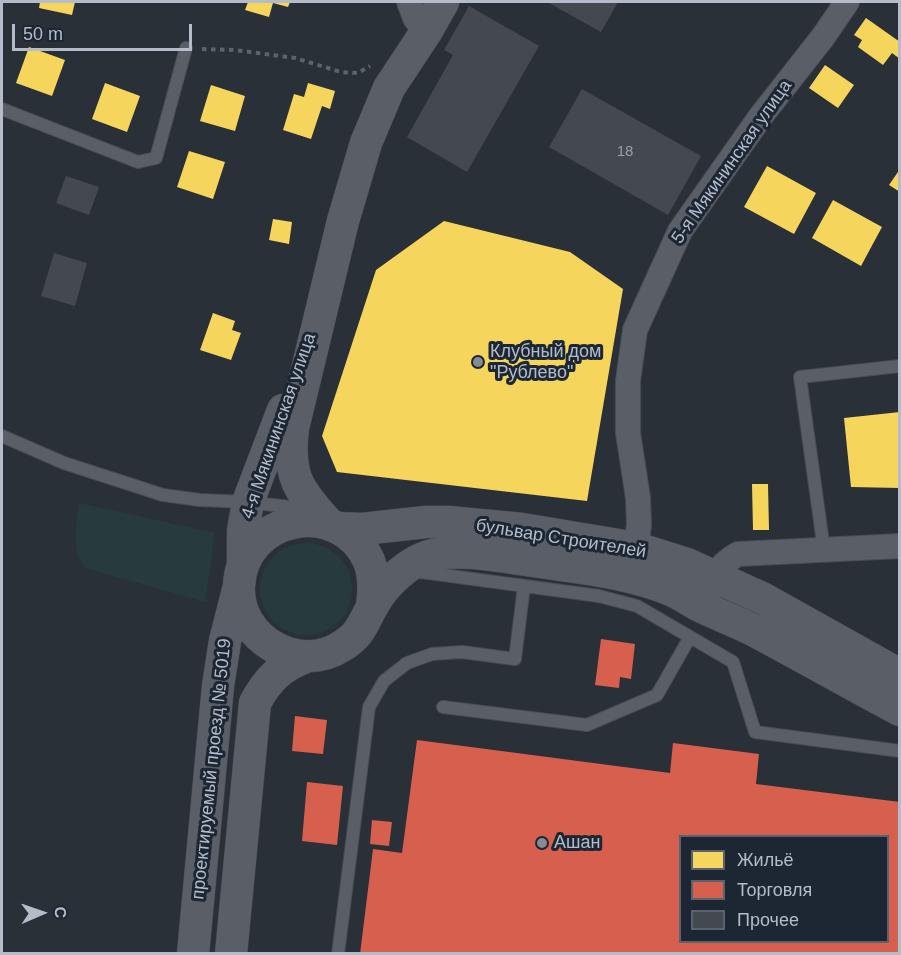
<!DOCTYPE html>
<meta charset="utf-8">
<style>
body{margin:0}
#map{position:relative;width:901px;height:955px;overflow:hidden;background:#2a3038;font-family:Arial,sans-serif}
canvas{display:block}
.frame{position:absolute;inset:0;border:3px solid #b4bcc9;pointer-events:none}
.legend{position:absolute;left:679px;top:835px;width:210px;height:108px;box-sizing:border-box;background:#1d2633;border:2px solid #59626f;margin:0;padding:8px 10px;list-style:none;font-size:18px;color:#b4bcc9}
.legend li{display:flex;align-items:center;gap:12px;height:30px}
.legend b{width:30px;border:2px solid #59626f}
.north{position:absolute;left:12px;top:883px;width:60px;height:60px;-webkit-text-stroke:4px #1d2633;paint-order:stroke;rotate:88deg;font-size:16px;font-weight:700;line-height:24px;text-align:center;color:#b4bcc9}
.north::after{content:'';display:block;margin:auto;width:21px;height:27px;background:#b4bcc9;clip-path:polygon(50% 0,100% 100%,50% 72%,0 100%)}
.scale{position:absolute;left:12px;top:24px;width:180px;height:27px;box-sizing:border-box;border:3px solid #b4bcc9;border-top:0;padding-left:8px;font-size:18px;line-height:21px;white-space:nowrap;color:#b4bcc9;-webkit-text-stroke:4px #1d2633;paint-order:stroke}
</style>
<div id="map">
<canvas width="901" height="955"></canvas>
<div class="frame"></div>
<ul class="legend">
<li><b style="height:16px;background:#f6d55c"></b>Жильё</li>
<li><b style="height:16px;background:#d6604d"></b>Торговля</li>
<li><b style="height:16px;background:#444950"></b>Прочее</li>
</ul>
<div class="north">С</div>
<div class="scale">50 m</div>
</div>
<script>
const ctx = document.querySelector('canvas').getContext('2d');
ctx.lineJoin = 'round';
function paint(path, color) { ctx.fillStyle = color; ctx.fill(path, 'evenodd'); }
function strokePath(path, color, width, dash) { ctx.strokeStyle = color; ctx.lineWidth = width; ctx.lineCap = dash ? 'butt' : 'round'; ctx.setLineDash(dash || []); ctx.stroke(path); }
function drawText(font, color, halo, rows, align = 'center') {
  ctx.font = font + ' Arial,sans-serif'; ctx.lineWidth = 6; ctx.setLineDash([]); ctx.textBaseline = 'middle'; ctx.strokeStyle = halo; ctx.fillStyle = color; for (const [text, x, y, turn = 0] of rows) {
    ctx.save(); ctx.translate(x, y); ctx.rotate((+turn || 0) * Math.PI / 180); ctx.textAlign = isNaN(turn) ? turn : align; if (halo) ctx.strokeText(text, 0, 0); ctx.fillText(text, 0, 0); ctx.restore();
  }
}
const green = new Path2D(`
 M79,503l136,30 -10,69 -120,-34c-15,-21 -8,-40 -6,-65z
 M260 589a46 46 0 1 1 92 0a46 46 0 1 1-92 0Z`);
const homes = new Path2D(`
 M40,2h35l-3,13 -33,-7z
 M248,2h42l-2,5 -15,-4 -4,14 -24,-7z
 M866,18l34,24v17l-8,-6 -9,12 -25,-18 4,-7 -8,-5z
 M29,47l36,13 -13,36 -36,-13z
 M825,65l29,20 -16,23 -29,-20z
 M105,83l35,13 -13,36 -35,-13z
 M308,83l27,8 -5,18 -8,-3 -11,33 -28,-9 11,-36 10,3z
 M211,85l34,11 -10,35 -35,-10z
 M189,151l36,11 -12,37 -36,-12z
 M767,166l49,27 -22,41 -50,-27z
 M900,169v23l-11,-7z
 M833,200l49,27 -21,39 -49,-28z
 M273,219l19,3 -3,22 -20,-4z
 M444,221l126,31 53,37 -36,212 -250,-29 -15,-36 54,-166z
 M213,313l22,8 -3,9 9,3 -10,27 -31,-10z
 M900,412v76l-49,-1 -7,-69z
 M752,484h16l1,46h-16z`);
const shops = new Path2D(`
 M601,639l34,5 -4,35 -11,-2 -1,11 -24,-3z
 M295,716l32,4 -4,34 -31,-3z
 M417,740l253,33 3,-30 86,11 -3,30 144,18v152h-540l13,-105 29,4zM680,836h208v106h-208z
 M307,782l36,4 -6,59 -35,-4z
 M372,820l20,2 -3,24 -19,-2z`);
const building = new Path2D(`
 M547,2h71l-17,30z
 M469,6l70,40 -72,126 -60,-35 46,-82 -9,-5z
 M582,89l119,67 -33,59 -119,-68z
 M66,176l33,11 -10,28 -33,-12z
 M54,253l33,10 -12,43 -34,-10z`);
const path = new Path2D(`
 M202,49l33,1 60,8 46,14 17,1 12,-7`);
const service = new Path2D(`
 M2,109l136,53 18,-4 30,-110
 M2,436l62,27 99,32 37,5 48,2 58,7
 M824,550l-24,-173 100,-11
 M413,573l8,-1 178,24 38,10 96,56 22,70 145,19
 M443,707l144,18 70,-30 33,-58
 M338,954l31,-247 15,-26 23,-18 25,-9 30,-2 53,7 9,-73`);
const minor = new Path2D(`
 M409,2l6,16 11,14
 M636,548l3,-23 -1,-27 -10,-65v-52l7,-51 45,-99 81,-115 62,-79 24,-35
 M709,591c6,-18 13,-28 29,-37l162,-8`);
const tertiary = new Path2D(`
 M330,525c-32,-34 -43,-50 -37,-97l50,-207 23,-78 23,-55 37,-56 17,-30
 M338,528l24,1 64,-7h23l73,7 114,19 51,16 75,34 138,77
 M243,566v-35l5,-29 35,-92
 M372,606c2,-15 3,-30 -3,-45 -29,-65 -127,-46 -130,25 -3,52 59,89 103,60 19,-12 20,-21 30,-39 12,-23 39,-49 65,-53 31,-5 65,3 96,7 46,7 94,11 138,29 11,5 21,12 31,17 17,8 35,15 51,23 49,26 98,54 147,80
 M193,954l25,-268 7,-45 13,-51
 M231,954l24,-251c12,-23 26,-37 51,-46`);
const markers = [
 [478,362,6,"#848b96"],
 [542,843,6,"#848b96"]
];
const numberNames = [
 ["18",625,152]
];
const streetNames = [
 ["5-я Мякининская улица",732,162,-55],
 ["4-я Мякининская улица",279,426,-71],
 ["бульвар Строителей",561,539,9],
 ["проектируемый проезд № 5019",212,769,-84]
];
const poiNames = [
 ["Клубный дом",490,352],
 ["\"Рублево\"",490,373],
 ["Ашан",554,843]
];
paint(green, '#273a3e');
paint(homes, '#f6d55c');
paint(shops, '#d6604d');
paint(building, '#444950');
strokePath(service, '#484c53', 14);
strokePath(minor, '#484c53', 26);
strokePath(tertiary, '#484c53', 33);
strokePath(path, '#5d636a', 4, [4.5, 4.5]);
strokePath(service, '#5a5e66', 12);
strokePath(minor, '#5a5e66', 24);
strokePath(tertiary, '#5a5e66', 32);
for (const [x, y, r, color] of markers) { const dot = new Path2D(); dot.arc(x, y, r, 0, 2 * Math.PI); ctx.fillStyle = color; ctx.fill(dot); strokePath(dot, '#1d2633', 2); }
drawText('15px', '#989fab', null, numberNames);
drawText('18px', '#b4bcc9', '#1d2633', streetNames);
drawText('18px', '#b4bcc9', '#1d2633', poiNames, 'left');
</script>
